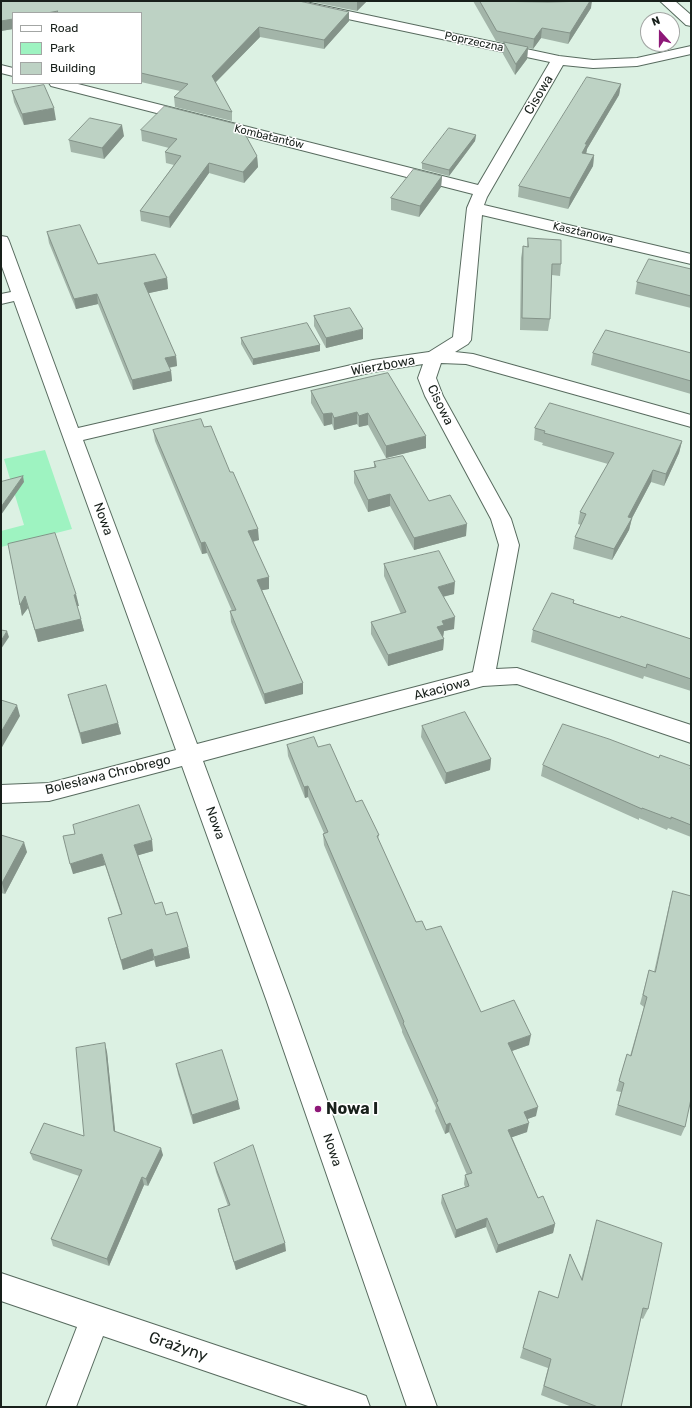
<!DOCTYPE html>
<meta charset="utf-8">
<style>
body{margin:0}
#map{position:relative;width:692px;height:1408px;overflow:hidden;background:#dcf1e3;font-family:Rubik,sans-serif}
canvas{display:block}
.frame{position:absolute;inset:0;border:2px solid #18201b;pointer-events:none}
.legend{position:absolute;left:12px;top:12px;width:130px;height:72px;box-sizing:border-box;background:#fff;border:1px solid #a3a6a4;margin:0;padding:5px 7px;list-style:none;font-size:12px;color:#18201b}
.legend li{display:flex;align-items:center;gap:8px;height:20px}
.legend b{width:20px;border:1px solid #a3a6a4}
.north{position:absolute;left:640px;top:12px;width:40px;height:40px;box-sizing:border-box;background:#fff;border:1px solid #a3a6a4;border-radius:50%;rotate:339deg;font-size:11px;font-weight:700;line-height:16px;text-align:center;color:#18201b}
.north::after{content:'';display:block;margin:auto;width:14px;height:18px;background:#8e1878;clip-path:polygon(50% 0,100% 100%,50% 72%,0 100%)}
</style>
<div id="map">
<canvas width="692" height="1408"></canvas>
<div class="frame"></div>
<ul class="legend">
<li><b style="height:5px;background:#fff"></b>Road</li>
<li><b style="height:11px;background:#9ef3c1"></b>Park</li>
<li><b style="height:11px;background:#bdd2c4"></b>Building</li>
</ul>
<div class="north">N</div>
</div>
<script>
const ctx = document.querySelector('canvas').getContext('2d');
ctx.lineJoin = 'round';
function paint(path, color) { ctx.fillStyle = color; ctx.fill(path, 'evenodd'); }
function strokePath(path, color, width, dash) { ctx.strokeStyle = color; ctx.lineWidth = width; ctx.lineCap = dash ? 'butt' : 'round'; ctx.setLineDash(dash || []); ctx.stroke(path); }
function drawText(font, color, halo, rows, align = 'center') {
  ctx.font = font + ' Rubik,sans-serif'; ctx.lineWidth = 3; ctx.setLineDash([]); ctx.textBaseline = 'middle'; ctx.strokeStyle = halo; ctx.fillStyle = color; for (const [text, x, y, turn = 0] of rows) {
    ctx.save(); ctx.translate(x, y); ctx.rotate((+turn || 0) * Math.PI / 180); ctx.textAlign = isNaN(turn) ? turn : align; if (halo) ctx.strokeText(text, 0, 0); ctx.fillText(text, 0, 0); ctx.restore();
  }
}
const green = new Path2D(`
 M45,450l27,79 -71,18v-16l23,-6 -20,-66z`);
const minor = new Path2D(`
 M275,1h26l258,55 34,4 44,-2 54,-12v8l-54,12 -44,2 -30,-3 -76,132 -3,8 207,49v10l-209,-49 -11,125 -3,4 -13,8 18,2 218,61v12l-225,-63 -25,-1 -5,15 7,18 68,123 8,26 -23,124 21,-1 174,57v18l-174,-59 -34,2 -280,75 88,238 146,408h-30l-141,-408 -84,-233 -133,35 -48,2v-18l48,-2 127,-33 -162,-449 -13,3v-10l10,-2 -10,-28v-28l6,1 2,4 69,187 295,-68 56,-8 24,-15 14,-129 6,-14 -422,-108 -2,-3h25l404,102 72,-123 -268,-57 -5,-1zM423,364l-5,14 7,18 66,123 8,26 -26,127 -276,72 -114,-304 290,-68z
 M660,1h15l16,14v11l-5,-1z
 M1,65l12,3v8l-12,-3z
 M1,1273l354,119 11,4 4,11h-59l-208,-71 -27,71h-30l31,-80 -76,-26z`);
const wall = new Path2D(`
 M1,1l348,11v9l-25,28 -64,-12 -45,46 17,29v9l-57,-14 -1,-10 6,-6 -39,-9v-69h-128v16l-12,2z
 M308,1h59l-10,10z
 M473,1h72l46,7 -23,36 -27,-6 -8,11 -5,-1 -1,11 -12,16 -12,-21 1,-11 -8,-2z
 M621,84l-2,11 -32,54 -1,4 8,2 -1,11 -25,43 -50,-12 1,-11z
 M12,91l44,29 -32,5 -10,-23z
 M141,130l116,26 1,11 -14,16 -35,-10 -39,55 -29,-7 -1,-10 34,-46 -8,-2 -1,-11 4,-4 -27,-7z
 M476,135l-1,6 -26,35 -27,-7v-6z
 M124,136l-20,23 -33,-7 -2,-12z
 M442,176l-1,11 -22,30 -28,-7v-12z
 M47,232l51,32 69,14 1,11 -20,4 28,63 1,10 -8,2 2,3 1,10 -39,9 -35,-86 -22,5 -27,-66z
 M528,238l33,26 -1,12 -8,-1 -2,44 -2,12 -28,-1 1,-72 2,-12 4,1z
 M691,269v39l-56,-14 2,-12z
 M314,316l49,23 -37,9 -12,-22z
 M241,338l79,7v6l-67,14 -12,-21z
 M593,353h98v41l-100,-29z
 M388,373l38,75 -40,10 -18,-33 -9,2 -2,-3 -23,6 -2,-6 -8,2 -13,-23v-12z
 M204,427l26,45 29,68 -6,2 16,47 -7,1 41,93v11l-38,10 -34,-82 -1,-11h2l-25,-58 -5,1 -47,-113 -2,-11z
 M535,428l147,13 -3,12 -15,33 -13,-4 -19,36 -3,12 -17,30 -39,-11 2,-12 6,-12 -3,-1 2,-12 28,-48 -66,-19 1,-2 -9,-3z
 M374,462l55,39 37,35 -52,14 -24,-44 -22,6 -14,-29v-12l20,-4z
 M8,544l71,62h-2l7,25 -46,11 -10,-34 -6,8 -2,-11z
 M384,564l70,30 -11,3 11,32 -10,2 -1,6 1,2 -1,11 -55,16 -17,-32v-12l30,-8 -17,-38z
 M574,600v3l46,15 71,21v52l-47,-15 -1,3 -112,-37 2,-12z
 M68,695l50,28 3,11 -39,10 -11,-38z
 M422,726l69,33 -1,11 -45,14 -24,-47z
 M287,745l31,2 61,88 -1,4 38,83 10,8 55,82 48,33 -17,6 24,65 -9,3v13l-15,5 26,61 17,26 -2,9 -57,20 -10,-26 -31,11 -14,-35 1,-8 23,-8 -1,-3 1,-9h2l-18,-43 -4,2 -10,-23 1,-3 -34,-76v-2l-78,-185 -1,-11 1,-1 -16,-36 -3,1 -17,-42z
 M659,758l32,8v71l-23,-9 -1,2 -28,-12v2l-98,-44 2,-11z
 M73,825l80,26 -15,4 17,49 11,11 22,32 2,11 -34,9 -2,-7 -31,10 -12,-42 -3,-10 13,-4 -16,-49 -32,9 2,-40z
 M1,835l26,17 -22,42 -4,-1z
 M673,891l12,236 -4,9 -66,-21 6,-23 -5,-1 11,-37 3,2 14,-49 -4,-3 9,-34 5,2 16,-71z
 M107,1052l8,80 48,23 -15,31 -4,-1 -35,81 -56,-20 -2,-7 28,-63 -46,-16 -3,-7 54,-17z
 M176,1064l64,45 -47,15 -15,-50z
 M214,1163l72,88 -50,19 -16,-52 -2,-9 10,-3 -12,-34z
 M597,1220l51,89 -5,10 -2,-1 -20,89h-49l-31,-12 7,-27 -28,-10 19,-67 19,7 12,-44 11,25 13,-48z`);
const shadedWall = new Path2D(`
 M359,1h8l-10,10v-9z
 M590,1h2l-1,7 -23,36 2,-11z
 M349,12v9l-25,28v-9z
 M13,19v10l-12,2v-10z
 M259,27l1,10 -48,49v-10z
 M542,28l-1,10 -8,11 1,-10z
 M528,47l-1,12 -12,16 1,-11z
 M621,84l-2,11 -32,54 -1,6 -4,-2 3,-9z
 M54,108l2,12 -32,5 -2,-11z
 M122,125l2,11 -20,23 -2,-11z
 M476,135l-1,6 -26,35v-6z
 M594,155l-1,11 -25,43 2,-11z
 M257,156l1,11 -14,16 -1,-11z
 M209,163v10l-39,55 -1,-11z
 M442,176l-1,11 -22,30 1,-11z
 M167,278l1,11 -23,5 -1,-11z
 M97,294l1,10 -22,5 -2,-10z
 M363,329v10l-37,9v-10z
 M320,345v6l-67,14v-6z
 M176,356l1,10 -11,2 -1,-10z
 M171,371l1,10 -39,9 -1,-10z
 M357,412v12l-23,6v-12z
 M332,413v11l-8,2 -1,-12z
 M368,413v12l-9,2v-11z
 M426,436v12l-40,10v-12z
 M682,441l-3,12 -15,33 2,-12z
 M653,470l-2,12 -20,38 1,-2 -3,12 -17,30 2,-11 14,-32z
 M23,476l1,6 -23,33v-8z
 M390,494v12l-22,6v-12z
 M467,524l-1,12 -52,14v-12z
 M258,529l1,11 -10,2 -1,-11z
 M205,542l2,11 -5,1 -1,-11z
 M269,577v12l-11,2 -1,-11z
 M455,582l-1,12 -17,4 1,-11z
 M76,594l3,12h-3l-2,-11z
 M25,596l3,12 -6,8 -2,-11z
 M455,617l-1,12 -10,2 -1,6 -7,2 1,-12 5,-6z
 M81,619l3,12 -46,11 -3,-12z
 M7,631l2,6 -8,12v-8z
 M444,639l-1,11 -55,16v-11z
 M303,683v11l-38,10 -1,-10z
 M17,705l3,11 -19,33v-17z
 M118,723l3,11 -39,10 -2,-11z
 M491,759l-1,11 -45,14 1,-11z
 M308,786v11l-3,1 -1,-11z
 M152,840l1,11 -17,5 -2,-11z
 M24,842l3,10 -22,42 -3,-11z
 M102,854l3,11 -32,9 -3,-10z
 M188,947l2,11 -34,9 -2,-10z
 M152,949l2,11 -31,10 -2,-10z
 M531,1035l-2,10 -23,8 2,-10z
 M105,1043l2,9 9,87 -2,-8z
 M238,1100l2,9 -47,15 -1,-9z
 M538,1107l-2,9 -14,5 2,-9z
 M450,1123l-1,9 -4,2 1,-9z
 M529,1123l-2,9 -20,7 1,-9z
 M161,1148l2,7 -15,31 -2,-7z
 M142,1177l2,8 -35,81 -2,-7z
 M487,1218l-1,9 -31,11 1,-8z
 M555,1224l-2,9 -57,20 2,-8z
 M285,1243l1,8 -50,19 -2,-8z`);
const building = new Path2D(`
 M1,1h298l50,11 -25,28 -65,-13 -47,49 20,36 -58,-15 14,-13 -47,-11v-60h-85l2,-2 -11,2h-34v6l-12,2z
 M480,1l68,1 42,-1 -20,32 -28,-5 -8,11 -37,-8z
 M504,42l24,5 -12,17z
 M587,77l34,7 -36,60h2l-5,9 12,2 -24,43 -51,-12z
 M44,85l10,23 -32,6 -10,-23z
 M165,106l75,19 17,31 -14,16 -34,-9 -40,54 -29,-6 41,-55 -16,-4 12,-13 -36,-9z
 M90,118l32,7 -20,23 -33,-8z
 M449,128l27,7 -27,35 -27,-7z
 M414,169l28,7 -22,30 -29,-8z
 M80,225l18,39 57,-10 12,24 -23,5 32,73 -11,2 6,13 -39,9 -35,-86 -23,5 -27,-67z
 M528,238l33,2v24h-9l-2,55 -28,-1 1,-72 5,1z
 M649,259l42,10v27l-54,-14z
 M350,308l13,21 -37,9 -12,-22z
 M307,323l13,22 -67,14 -12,-21z
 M606,330l85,23v28l-98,-28z
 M388,373l38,63 -40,10 -18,-33 -9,3 -2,-4 -23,6 -2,-5 -9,1 -12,-23z
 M550,403l132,38 -16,33 -13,-4 -25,47 4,1 -18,31 -39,-12 11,-23 -6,-2 34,-59 -70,-20 1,-2 -10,-3z
 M201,419l3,8 7,-1 19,46h3l25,57 -10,2 21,46 -12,3 46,103 -39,11 -34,-83 6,-1 -31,-68 -4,1 -48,-113z
 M403,456l26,45 21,-6 17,29 -53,14 -24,-44 -22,6 -14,-29 22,-4 -2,-5z
 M23,476l-22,31v-25z
 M55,533l21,61 -2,1 7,24 -46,11 -10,-34 -5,9 -12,-61z
 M439,551l16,31 -17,5 17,30 -13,4 2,4 -7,2 7,12 -56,16 -17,-33 35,-10 -22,-48z
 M552,593l22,7 -1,3 47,15 1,-2 70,23v40l-44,-15 -1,4 -113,-38z
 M1,630l6,1 -6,10z
 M106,685l12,38 -38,10 -12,-38z
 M1,700l16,5 -16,27z
 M465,712l26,47 -45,14 -24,-47z
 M563,724l46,15 50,19 1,-3 31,11 -1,3h1v56l-20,-8v2l-29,-11v1l-99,-44z
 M314,737l4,10 12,-3 26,58 6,-2 17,35 -2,1 39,86 6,-1 4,9 15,-4 40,86 33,-12 17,35 -23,8 30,64 -14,5 5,11 -21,7 30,68 5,-2 12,28 -57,21 -11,-27 -31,12 -14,-35 27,-9 -4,-11 7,-2 -22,-50 -4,2 -10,-23 2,-1 -35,-78 1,-1 -81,-188 5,-2 -20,-46 -4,1 -17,-42z
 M139,805l13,35 -18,5 21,59 7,-2 4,13 11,-3 11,35 -34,10 -2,-8 -31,11 -13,-42 14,-4 -20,-60 -32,10 -7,-28 12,-2 -2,-9z
 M1,835l23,7 -22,41h-1z
 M673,891l18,5v203l-6,28 -67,-22 6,-22 -5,-2 8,-27 4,2 16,-59 -4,-2 6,-25 6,2z
 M105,1043l9,88 47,17 -15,31 -4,-2 -35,82 -56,-20 31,-69 -52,-17 14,-30 40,13 -8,-88z
 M222,1050l16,50 -46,15 -16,-51z
 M253,1145l32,98 -51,19 -16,-53 12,-4 -16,-42z
 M597,1220l65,23 -14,66 -5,-1 -22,99h-23l-54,-21 7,-27 -28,-11 16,-57 19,7 12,-44 12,26z`);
const markers = [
 [318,1109,4,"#8e1878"]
];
const farStreetnames = [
 ["Poprzeczna",474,42,12],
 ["Kombatantów",269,137,14],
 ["Kasztanowa",583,233,13]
];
const streetNames = [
 ["Cisowa",539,95,-59],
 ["Wierzbowa",383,366,-10],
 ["Cisowa",440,405,64],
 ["Nowa",103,519,70],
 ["Akacjowa",442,689,-15],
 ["Bolesława Chrobrego",108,775,-14],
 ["Nowa",215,823,70],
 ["Nowa",332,1150,71]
];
const nearPoinames = [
 ["Nowa I",326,1109]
];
const nearStreetnames = [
 ["Grażyny",178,1347,19]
];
paint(green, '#9ef3c1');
strokePath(minor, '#586b5f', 2);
paint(minor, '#fff');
paint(wall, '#a3b5a9');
paint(shadedWall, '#849389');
paint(building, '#bdd2c4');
strokePath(building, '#849389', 1);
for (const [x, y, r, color] of markers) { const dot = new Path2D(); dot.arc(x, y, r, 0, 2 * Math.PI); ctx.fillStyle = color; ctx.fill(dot); strokePath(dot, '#fff', 1.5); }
drawText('11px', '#18201b', '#fff', farStreetnames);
drawText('13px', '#18201b', '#fff', streetNames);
drawText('bold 16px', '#18201b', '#fff', nearPoinames, 'left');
drawText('16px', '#18201b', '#fff', nearStreetnames);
</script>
